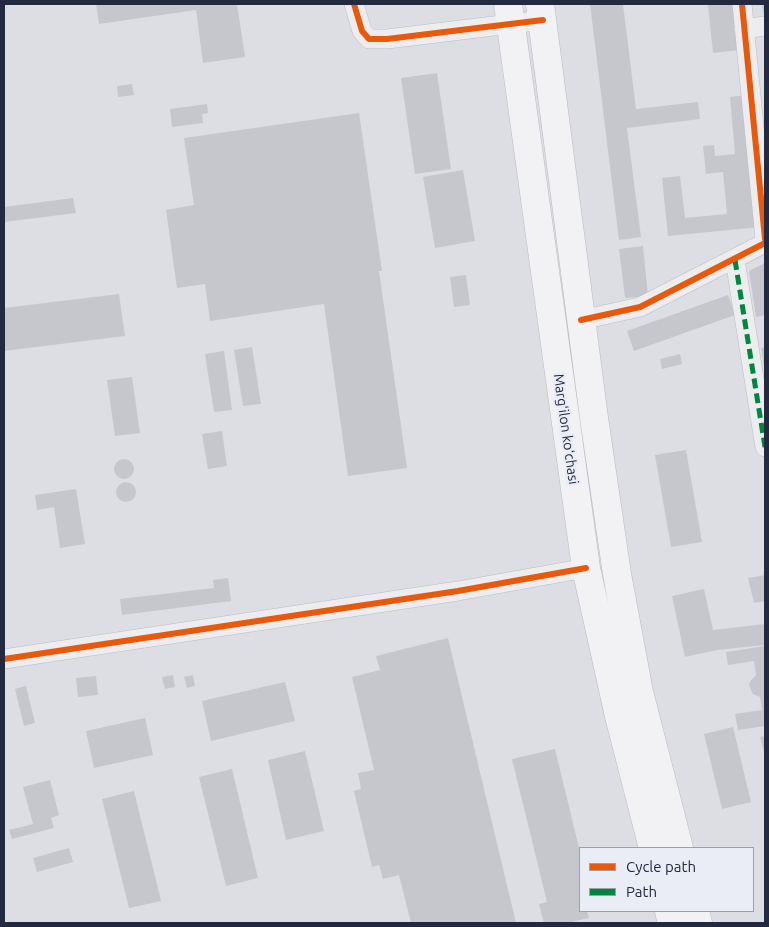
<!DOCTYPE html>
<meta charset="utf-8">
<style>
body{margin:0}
#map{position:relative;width:769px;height:927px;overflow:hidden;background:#dddee4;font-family:Ubuntu,sans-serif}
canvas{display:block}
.frame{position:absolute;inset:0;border:5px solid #23293e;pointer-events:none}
.legend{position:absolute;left:579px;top:847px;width:175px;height:65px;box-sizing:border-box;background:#eaedf5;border:1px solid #9a9fac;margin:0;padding:6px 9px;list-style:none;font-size:15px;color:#23293e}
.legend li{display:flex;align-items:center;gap:10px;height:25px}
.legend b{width:25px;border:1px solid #9a9fac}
</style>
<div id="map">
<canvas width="769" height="927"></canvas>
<div class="frame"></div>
<ul class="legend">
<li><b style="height:6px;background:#e8590c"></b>Cycle path</li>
<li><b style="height:6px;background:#00873e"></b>Path</li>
</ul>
</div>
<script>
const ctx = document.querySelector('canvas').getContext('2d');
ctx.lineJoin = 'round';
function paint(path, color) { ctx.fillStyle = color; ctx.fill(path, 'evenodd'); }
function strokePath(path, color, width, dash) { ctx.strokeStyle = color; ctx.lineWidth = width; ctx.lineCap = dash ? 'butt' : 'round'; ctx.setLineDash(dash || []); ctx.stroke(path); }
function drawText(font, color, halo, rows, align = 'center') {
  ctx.font = font + ' Ubuntu,sans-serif'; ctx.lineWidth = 5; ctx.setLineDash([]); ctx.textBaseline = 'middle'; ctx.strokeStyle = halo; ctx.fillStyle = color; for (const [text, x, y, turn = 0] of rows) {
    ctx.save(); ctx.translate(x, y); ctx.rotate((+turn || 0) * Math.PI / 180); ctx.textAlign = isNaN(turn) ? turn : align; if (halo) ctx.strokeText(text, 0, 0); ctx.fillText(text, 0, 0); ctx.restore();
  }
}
const building = new Path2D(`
 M96,4h141l8,53 -42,6 -7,-53 -97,14z
 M590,4h33l13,105 62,-7 2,17 -73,9 14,109 -22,3z
 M734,4l5,46 -26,3 -5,-48z
 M762,4h3v12h-1z
 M437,73l14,96 -36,5 -14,-96z
 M132,84l2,11 -16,2 -1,-11z
 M747,95l13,132 -92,9 -6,-58 18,-2 5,42 42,-4 -4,-42 -17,2 -3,-28 11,-1 1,11 20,-2 -5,-57z
 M207,104l1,9 -6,1 1,9 -31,4 -2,-18z
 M359,113l23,158h-3l28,197 -59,8 -24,-172 -114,17 -5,-37 -28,4 -11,-78 28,-5 -10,-67z
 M463,170l12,71 -40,7 -12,-71z
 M73,198l3,15 -72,9v-15z
 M643,246l5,50 -23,2 -6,-49z
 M765,263v52l-9,2 -7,-46z
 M466,275l4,30 -16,2 -4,-30z
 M119,294l6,42 -121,15v-43z
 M728,295l7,20 -101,36 -7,-20z
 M252,347l9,57 -18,2 -9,-56z
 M765,347v20h-1l-3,-19z
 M224,351l8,59 -18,2 -9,-58z
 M680,354l2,10 -20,5 -2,-10z
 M132,377l8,56 -25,3 -8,-56z
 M222,431l5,35 -19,3 -6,-35z
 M686,450l16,92 -31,5 -16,-92z
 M114 469a10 10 0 1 1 20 0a10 10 0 1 1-20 0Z
 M116 492a10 10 0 1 1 20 0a10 10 0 1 1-20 0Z
 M76,489l9,55 -25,4 -6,-41 -17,3 -2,-15z
 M765,575v26l-11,2 -6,-25z
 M228,578l3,23 -109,14 -2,-16 94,-11 -1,-8z
 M704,589l9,41 52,-6v21l-48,5 -32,7 -13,-61z
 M448,638l68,285h-105l-12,-48 -16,4 -4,-14 -7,2 -18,-76 7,-2 -3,-16 16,-3 -22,-93 28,-7 -4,-14z
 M765,646v80l-27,4 -3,-16 27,-4 -2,-13 -7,-3 -4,-9 2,-5 5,-5 -2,-14 -26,4 -2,-13z
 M173,675l2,12 -10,2 -3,-12z
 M193,675l2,11 -8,2 -3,-11z
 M96,676l2,19 -20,2 -2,-19z
 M285,682l10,39 -84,20 -9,-40z
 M26,686l9,37 -11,3 -9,-37z
 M145,718l8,37 -59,13 -8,-37z
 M733,727l18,75 -29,7 -18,-75z
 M765,736v20l-5,-19z
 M555,749l25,103v59h7l2,7 -22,5h-23l-5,-19 8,-2 -35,-143z
 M305,751l19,80 -38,9 -18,-80z
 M232,769l26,109 -32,8 -27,-109z
 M50,780l9,35 -8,3 3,10 -42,11 -3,-9 24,-6 -10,-37z
 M134,791l27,110 -32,7 -27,-109z
 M69,848l4,14 -36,10 -4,-14z`);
const minor = new Path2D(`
 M354,4l8,27 7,8h18l156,-19
 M742,4l23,235
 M744,29l21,-3
 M735,260l30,187
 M581,320l59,-13 125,-64
 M4,659l454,-68 128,-23`);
const primary = new Path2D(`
 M508,4l78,564 33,148 34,132
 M540,4l54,414 23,156 22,118 40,156
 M669,911l3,12
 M695,911l3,12`);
const quiet = new Path2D(`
 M735,260l30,187`);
const cycleway = new Path2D(`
 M354,4l8,27 7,8h18l156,-19
 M742,4l23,235
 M581,320l59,-13 125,-64
 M4,659l454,-68 128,-23`);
const streetNames = [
 ["Margʻilon koʻchasi",566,429,82]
];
paint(building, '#c5c7cc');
strokePath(minor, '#bbbcc2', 20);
strokePath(primary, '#b9bbc2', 29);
strokePath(minor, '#ededf0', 19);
strokePath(primary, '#f2f2f4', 28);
strokePath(quiet, '#00873e', 5, [10, 5]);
strokePath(cycleway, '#e8590c', 6);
drawText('14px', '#23293e', '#eaedf5', streetNames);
</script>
